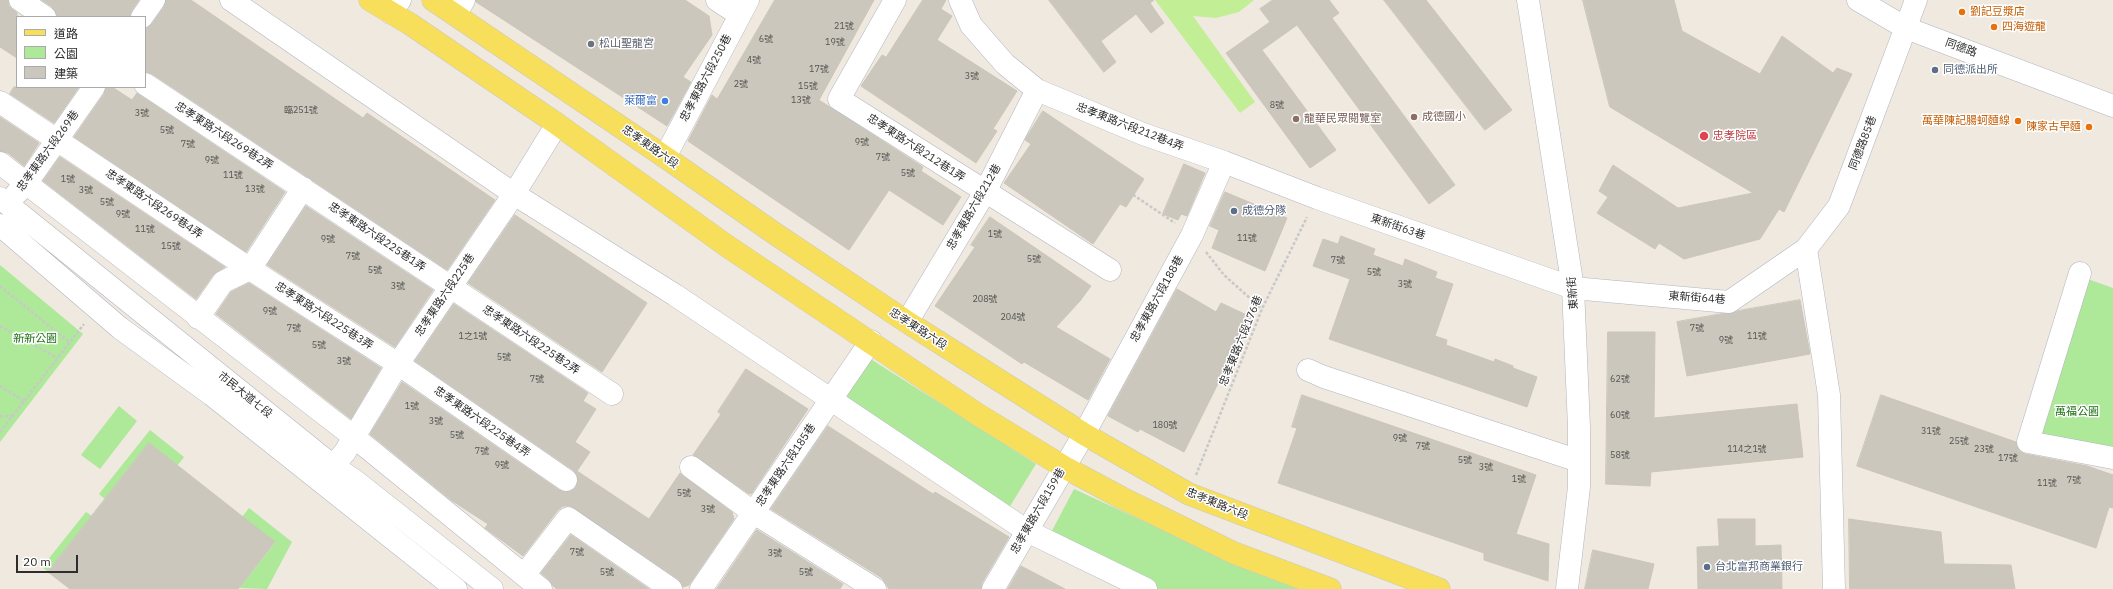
<!DOCTYPE html>
<meta charset="utf-8">
<style>
body{margin:0}
#map{position:relative;width:2113px;height:589px;overflow:hidden;background:#efe9df;font-family:"IBM Plex Sans","Noto Sans TC",sans-serif}
canvas{display:block}
.legend{position:absolute;left:16px;top:16px;width:130px;height:72px;box-sizing:border-box;background:#fff;border:1px solid #ababab;margin:0;padding:5px 7px;list-style:none;font-size:12px;color:#2d2d2d}
.legend li{display:flex;align-items:center;gap:8px;height:20px}
.legend b{width:20px;border:1px solid #ababab}
.scale{position:absolute;left:16px;top:555px;width:62px;height:18px;box-sizing:border-box;border:2px solid #2d2d2d;border-top:0;padding-left:5px;font-size:12px;line-height:14px;white-space:nowrap;color:#2d2d2d;-webkit-text-stroke:3px #fff;paint-order:stroke}
</style>
<div id="map">
<canvas width="2113" height="589"></canvas>
<ul class="legend">
<li><b style="height:5px;background:#f8df5b"></b>道路</li>
<li><b style="height:11px;background:#aee899"></b>公園</li>
<li><b style="height:11px;background:#cbc7bd"></b>建築</li>
</ul>
<div class="scale">20 m</div>
</div>
<script>
const ctx = document.querySelector('canvas').getContext('2d');
ctx.lineJoin = 'round';
function paint(path, color) { ctx.fillStyle = color; ctx.fill(path, 'evenodd'); }
function strokePath(path, color, width, dash) { ctx.strokeStyle = color; ctx.lineWidth = width; ctx.lineCap = dash ? 'butt' : 'round'; ctx.setLineDash(dash || []); ctx.stroke(path); }
function drawText(font, color, halo, rows, align = 'center') {
  ctx.font = font + ' "IBM Plex Sans","Noto Sans TC",sans-serif'; ctx.lineWidth = 3; ctx.setLineDash([]); ctx.textBaseline = 'middle'; ctx.strokeStyle = halo; ctx.fillStyle = color; for (const [text, x, y, turn = 0] of rows) {
    ctx.save(); ctx.translate(x, y); ctx.rotate((+turn || 0) * Math.PI / 180); ctx.textAlign = isNaN(turn) ? turn : align; if (halo) ctx.strokeText(text, 0, 0); ctx.fillText(text, 0, 0); ctx.restore();
  }
}
const green = new Path2D(`
 M0,265l83,69 -83,108z
 M2082,277l31,11v166l-81,-15z
 M869,358l167,106 -29,47 -170,-106z
 M119,406l18,15 -37,48 -19,-14z
 M150,430l34,27 -7,9 -28,-23 -44,56 -6,-5z
 M1074,489l158,73 72,27h-148l-110,-47z
 M249,508l43,34 -25,47 -28,-1 36,-45 -33,-26z
 M86,512l6,4 -44,56 -6,-5z`);
const pitch = new Path2D(`
 M1155,0h99l-15,12 -23,6 -23,-2 62,86 -15,11z`);
const building = new Path2D(`
 M0,0h8l1,6 8,7v45l-17,-11z
 M42,0h97l-7,10 -2,7h-73l-5,-10z
 M166,0h25l172,118 4,-5 128,87 -48,70 -295,-196 -7,-2v-43l7,-5 12,-17z
 M476,0h209l24,16 3,19 -29,42 8,5 -24,44 -191,-124z
 M775,0h99l-55,100 104,67 -2,4 40,26 -18,28 -54,-35 -40,60 -161,-109 24,-46 5,4z
 M923,0h23l-5,9 11,7 -15,24 80,51 -24,38 4,2 -21,32 -115,-77 21,-31 4,2z
 M1049,0h105l-4,3 14,20 -13,10 -15,-19 -35,27 15,21 -12,10z
 M1273,0h56l10,13 -7,5 123,167 -26,19 -132,-179 -35,25 74,100 -26,18 -84,-115 44,-31 -10,-13z
 M1384,0h42l86,110 -27,20z
 M1583,0h91l8,31 78,43 22,-38 51,37 4,-5 15,6 -68,138 -5,-3 -19,30 -76,20 -25,-16 -4,6 -58,-36 11,-16 -9,-6 14,-26 65,43 75,-15 -143,-86z
 M14,87h65l-25,36 -44,-29z
 M106,87h6l20,13 5,-7 148,99 -39,60 -172,-115 30,-43z
 M1043,111l101,68 -18,28 -6,-3 -27,40 -89,-61 27,-39 -6,-4z
 M0,117l39,26 -15,23 -16,-13 -8,-2z
 M60,157l165,110 -12,8 -17,24 -153,-118z
 M1184,164l21,9 -18,43 -6,-2 -3,6 -15,-6z
 M1225,192l62,26 -22,53 -53,-23 7,-18 -9,-4z
 M306,206l127,84 -38,57 -128,-82z
 M515,215l132,88 -45,69 -134,-89z
 M990,217l101,69 -11,15 -24,26 54,32 -22,41 -64,-38 -2,2 -87,-58 40,-59 -4,-2z
 M1341,236l34,13 -2,6 30,11 2,-7 32,13 -2,6 18,6 -18,52 12,4 -1,5 48,17 1,-3 18,7v2l24,9 -10,30 -198,-68 21,-60 -37,-13 10,-27 15,5z
 M249,283l132,85 -30,51 -135,-105 15,-22z
 M1177,289l39,23 5,-9 30,14 -67,135 -44,-23 -2,3 -30,-16z
 M1800,300l10,54 -123,22 -10,-54z
 M454,304l134,89 -5,8 13,8 -21,33 15,10 -13,19 72,48 31,-46 52,39 2,7 -45,66 -6,2 -5,-8 -108,-73h-7l-5,4 -35,46 -38,-28 3,-4 -37,-24 -81,-66 32,-52 157,108 6,2 6,-1 5,-4 2,-6 -1,-6 -4,-5 -158,-109z
 M1608,332h47l-1,86 143,-14 6,53 -152,15 -1,14 -44,-2z
 M746,369l62,40 -56,84 -3,1 -56,-39 28,-41 -3,-2z
 M1302,395l234,80 -20,59 33,10 -1,37 -64,-21v-7l-206,-70 19,-55 -5,-1z
 M1881,395l135,47 3,9 6,3 62,12 26,9v33l-4,-1 -13,41 -239,-82z
 M828,426l105,68 2,-2 74,45 -27,46 -1,6h-92l-7,-11 -111,-69z
 M149,443l126,99 -37,47h-168l-22,-17z
 M1718,519h37v27l26,-1 1,44h-84l-1,-42 22,-1z
 M1849,519l92,13 3,32 67,1 4,24h-165z
 M757,530l86,54 -3,5h-123z
 M571,535l78,54h-92l-4,-3 -4,-6 -8,-7z
 M1593,550l61,14 -6,25h-63z
 M1021,566l44,23h-57z`);
const path = new Path2D(`
 M1129,192l46,31
 M1206,252l18,23 38,34
 M0,286l69,56
 M0,326l57,32
 M0,386l24,15
 M0,416h12
 M0,432l84,-108
 M1196,475l66,-166 45,-92`);
const minor = new Path2D(`
 M20,0l25,17
 M231,0l283,194 161,101 352,236 119,58
 M717,0l23,15
 M895,0l-56,99 271,171
 M960,0l11,25 34,39 32,26 106,44 81,28 93,36 256,90 156,14 77,-53 33,-43 77,-206
 M1528,0l45,288 6,139v60l-12,102
 M1858,0l48,28 207,78
 M391,13l9,-13
 M456,14l8,-14
 M142,17l12,-17
 M145,84l467,310
 M0,102l250,167 148,95 168,116
 M665,157l83,-157
 M0,163l354,274 187,152
 M16,194l10,-10 68,-97
 M0,198l333,268 21,14 138,109
 M0,225l120,103 92,67 244,194
 M1806,249l23,146 5,194
 M2080,273l-52,169 85,16
 M198,318l25,-36 27,-13 53,-81
 M907,322l78,-130 52,-102
 M1308,370l16,7 255,84
 M333,466l12,-14 53,-88 116,-170 43,-70
 M691,467l63,46 121,76
 M524,575l44,-57 103,71
 M701,589l170,-248
 M993,589l91,-155 108,-199 32,-73`);
const major = new Path2D(`
 M370,0l40,24 147,100 170,122 250,168 87,53 58,31 112,55 96,36
 M433,0l232,157 109,76 133,89 177,112 105,60 250,95`);
const markers = [
 [1962,12,4,"#e8710a"],
 [1994,27,4,"#e8710a"],
 [591,44,4,"#6b7280"],
 [1935,70,4,"#5c6f8a"],
 [665,101,4,"#3f7fe0"],
 [1414,117,4,"#8d6e63"],
 [1296,119,4,"#8d6e63"],
 [2018,121,4,"#e8710a"],
 [2089,127,4,"#e8710a"],
 [1704,136,5,"#e0444e"],
 [1234,211,4,"#5c6f8a"],
 [1707,567,4,"#5c6f8a"]
];
const numberNames = [
 ["21號",844,26],
 ["6號",766,39],
 ["19號",835,42],
 ["4號",754,60],
 ["17號",819,69],
 ["3號",972,76],
 ["2號",741,84],
 ["15號",808,86],
 ["13號",801,100],
 ["8號",1277,105],
 ["臨251號",301,110],
 ["3號",142,113],
 ["5號",167,130],
 ["9號",862,142],
 ["7號",188,144],
 ["7號",883,157],
 ["9號",212,160],
 ["5號",908,173],
 ["11號",233,175],
 ["1號",68,179],
 ["13號",255,189],
 ["3號",86,190],
 ["5號",107,202],
 ["9號",123,214],
 ["11號",145,229],
 ["1號",995,234],
 ["11號",1247,238],
 ["9號",328,239],
 ["15號",171,246],
 ["7號",353,256],
 ["5號",1034,259],
 ["7號",1338,260],
 ["5號",375,270],
 ["5號",1374,272],
 ["3號",1405,284],
 ["3號",398,286],
 ["208號",985,299],
 ["9號",270,311],
 ["204號",1013,317],
 ["7號",294,328],
 ["7號",1697,328],
 ["1之1號",473,336],
 ["11號",1757,336],
 ["9號",1726,340],
 ["5號",319,345],
 ["5號",504,357],
 ["3號",344,361],
 ["7號",537,379],
 ["62號",1620,379],
 ["1號",412,406],
 ["60號",1620,415],
 ["3號",436,421],
 ["180號",1165,425],
 ["31號",1931,431],
 ["5號",457,435],
 ["9號",1400,438],
 ["25號",1959,441],
 ["7號",1423,446],
 ["114之1號",1747,449],
 ["23號",1984,449],
 ["7號",482,451],
 ["58號",1620,455],
 ["17號",2008,458],
 ["5號",1465,460],
 ["9號",502,465],
 ["3號",1486,467],
 ["1號",1519,479],
 ["7號",2074,480],
 ["11號",2047,483],
 ["5號",684,493],
 ["3號",708,509],
 ["7號",577,552],
 ["3號",775,553],
 ["5號",607,572],
 ["5號",806,572]
];
const foodNames = [
 ["劉記豆漿店",1970,12],
 ["四海遊龍",2002,27],
 ["萬華陳記腸蚵麵線",2010,121,"right"],
 ["陳家古早麵",2081,127,"right"]
];
const worshipNames = [
 ["松山聖龍宮",599,44]
];
const streetNames = [
 ["同德路",1961,48,20],
 ["忠孝東路六段250巷",706,78,-62],
 ["忠孝東路六段212巷4弄",1130,127,21],
 ["忠孝東路六段269巷2弄",224,136,33],
 ["同德路85巷",1863,143,-69],
 ["忠孝東路六段",650,147,35],
 ["忠孝東路六段212巷1弄",916,148,33],
 ["忠孝東路六段269巷",48,151,-54],
 ["忠孝東路六段269巷4弄",154,204,34],
 ["忠孝東路六段212巷",974,207,-60],
 ["東新街63巷",1398,227,19],
 ["忠孝東路六段225巷1弄",377,237,34],
 ["東新街",1573,293,-95],
 ["忠孝東路六段225巷",445,295,-56],
 ["東新街64巷",1697,298,4],
 ["忠孝東路六段188巷",1157,299,-61],
 ["忠孝東路六段225巷3弄",324,316,33],
 ["忠孝東路六段",918,329,33],
 ["忠孝東路六段225巷2弄",531,340,34],
 ["忠孝東路六段176巷",1241,341,-68],
 ["市民大道七段",245,395,39],
 ["忠孝東路六段225巷4弄",482,422,35],
 ["忠孝東路六段185巷",786,465,-56],
 ["忠孝東路六段",1217,504,22],
 ["忠孝東路六段159巷",1038,511,-60]
];
const serviceNames = [
 ["同德派出所",1943,70],
 ["成德分隊",1242,211],
 ["台北富邦商業銀行",1715,567]
];
const shopNames = [
 ["萊爾富",657,101]
];
const educationNames = [
 ["成德國小",1422,117],
 ["龍華民眾閱覽室",1304,119]
];
const healthNames = [
 ["忠孝院區",1713,136]
];
const parkNames = [
 ["新新公園",35,339],
 ["萬福公園",2077,412]
];
paint(green, '#aee899');
paint(pitch, '#c2ef95');
paint(building, '#cbc7bd');
strokePath(building, '#cbc6b8', 1);
strokePath(minor, '#b3b4c1', 23);
strokePath(major, '#c8c8c8', 23);
strokePath(path, '#c8c8c8', 2.5, [3, 2]);
strokePath(minor, '#fff', 22);
strokePath(major, '#f8df5b', 22);
for (const [x, y, r, color] of markers) { const dot = new Path2D(); dot.arc(x, y, r, 0, 2 * Math.PI); ctx.fillStyle = color; ctx.fill(dot); strokePath(dot, '#fff', 1.5); }
drawText('9px', '#545451', null, numberNames);
drawText('11px', '#c56008', '#fff', foodNames, 'left');
drawText('11px', '#5b616d', '#fff', worshipNames, 'left');
drawText('11px', '#2d2d2d', '#fff', streetNames);
drawText('11px', '#4e5e75', '#fff', serviceNames, 'left');
drawText('11px', '#366cbe', '#fff', shopNames, 'right');
drawText('11px', '#785e54', '#fff', educationNames, 'left');
drawText('11px', '#be3a42', '#fff', healthNames, 'left');
drawText('11px', '#237017', '#fff', parkNames);
</script>
